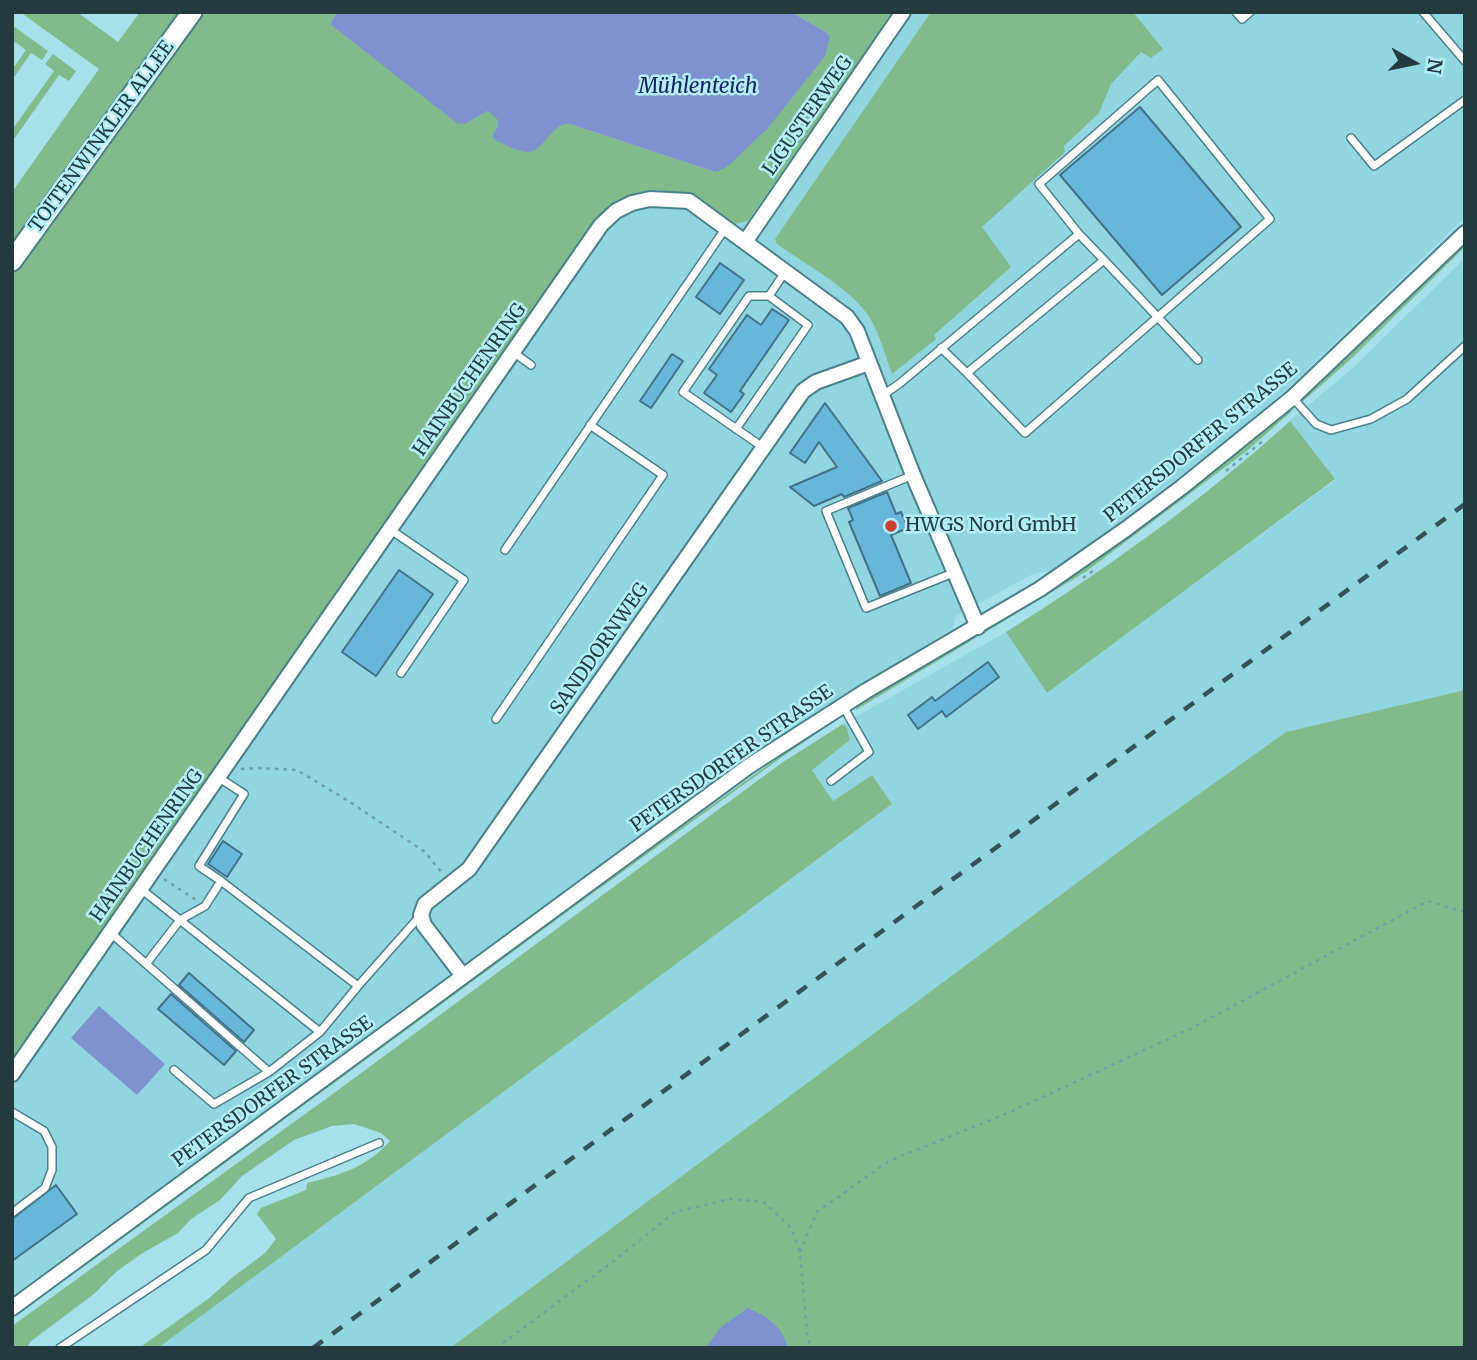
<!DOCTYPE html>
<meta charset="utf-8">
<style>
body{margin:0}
#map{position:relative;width:1477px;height:1360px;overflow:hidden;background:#a6e1eb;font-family:Merriweather,serif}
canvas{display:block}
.frame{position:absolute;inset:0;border:14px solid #233b3f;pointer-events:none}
.north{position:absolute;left:1379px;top:28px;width:70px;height:70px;-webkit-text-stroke:5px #b3eff9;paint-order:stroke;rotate:99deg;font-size:19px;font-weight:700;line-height:28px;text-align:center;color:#233b3f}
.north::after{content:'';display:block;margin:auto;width:24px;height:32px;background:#233b3f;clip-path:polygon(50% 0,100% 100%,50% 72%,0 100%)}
</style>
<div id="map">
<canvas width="1477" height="1360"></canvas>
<div class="frame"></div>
<div class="north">N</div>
</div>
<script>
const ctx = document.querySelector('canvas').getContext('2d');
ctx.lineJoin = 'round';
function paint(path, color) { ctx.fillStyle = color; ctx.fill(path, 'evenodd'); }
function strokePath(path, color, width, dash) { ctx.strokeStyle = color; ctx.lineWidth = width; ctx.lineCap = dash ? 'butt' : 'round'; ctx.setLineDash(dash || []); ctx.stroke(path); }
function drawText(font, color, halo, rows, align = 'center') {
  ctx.font = font + ' Merriweather,serif'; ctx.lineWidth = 5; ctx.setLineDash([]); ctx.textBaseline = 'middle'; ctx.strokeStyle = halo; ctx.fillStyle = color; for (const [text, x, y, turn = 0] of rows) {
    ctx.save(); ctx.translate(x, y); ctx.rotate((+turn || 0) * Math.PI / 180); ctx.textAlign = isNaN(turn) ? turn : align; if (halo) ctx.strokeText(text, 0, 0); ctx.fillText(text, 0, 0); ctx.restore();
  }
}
const built = new Path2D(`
 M894,12h571v205l-179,173 -57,49 -110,83 -66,48 -20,4 -77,42 -3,12 -194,122 -747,546v-234l586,-846 18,-15 19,-7 18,-4 18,1 83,25z
 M1465,258v432l-179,42 -146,104 -690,512h-292l733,-543 -19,-30 -39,26 -21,-32 38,-29 -3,-12 -4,-4 163,-92 41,61 288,-213 -45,-59 66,-56z`);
const green = new Path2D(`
 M20,12h57l41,30 22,-30h41l-169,233v-53l87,-123z
 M199,12h138l-7,12 137,99 21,-12 10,8v7l-6,10 41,15c10,-9 23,-29 37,-27l145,48 115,-135 -4,-5 -35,-20h103l-146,209 -14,3c-51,-32 -83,-53 -136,-8l-586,846v-787z
 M931,12h202l30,37 -12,9 -10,-6 -30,32 -12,29 -35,33 1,6 -83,75 29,40 -77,68 2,4 -44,35c-7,-19 -12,-39 -22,-56 -19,-30 -64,-53 -93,-74l-2,-5z
 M12,25l36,26 -6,9 -11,-7 -19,27v-10l14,-20 -11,-8 -3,2z
 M53,54l23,17 -7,10 -10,-6 -47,67v-12l42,-59 -9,-7z
 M1465,243v4l-114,112 -50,44 -1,-3 50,-45z
 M1288,411h4l-44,39 -161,121 -231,139 1,-6c56,-32 112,-63 166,-96 93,-58 180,-128 265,-197z
 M1290,421l45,58 -288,214 -41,-61c100,-63 196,-131 284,-211z
 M1465,690v658h-1015l690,-512 146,-104z
 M832,719h6l-56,38 -204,147 -496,364 -2,-2 520,-381z
 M843,724l4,4 3,12 -38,30 21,31 39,-26 20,29 -734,544h-19l69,-49 25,-22 32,-24 11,-14 -19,-25 4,-6 45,-18 1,-7c33,-8 59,-15 83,-42l-9,-8 -27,-9 -22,2 -38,14 -52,36 -22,24 -29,19 -13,14 -37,21 -25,18 -22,22 -64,48 -3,6h-15v-22l318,-230 453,-334z`);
const water = new Path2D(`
 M337,12h454l35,20 4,5 -5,19 -57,72 -41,39 -12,5 -145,-48c-19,-2 -26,28 -42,28 -10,0 -24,-8 -33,-12l-3,-4 6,-10v-6l-10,-9 -21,12 -9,1 -128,-100z
 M99,1006l66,58 -28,31 -66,-57z
 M748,1308c20,9 34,18 40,40h-83l17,-22z`);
const building = new Path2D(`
 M1140,107l101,120 -79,68 -102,-120z
 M720,263l24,17 -24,34 -24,-17z
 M772,309l17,11 -49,71 4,3 -13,18 -27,-19 13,-18 -8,-6 38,-54 14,10z
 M672,354l11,7 -32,47 -11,-7z
 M825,403l57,78 -38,16 -2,-3 -28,12 -24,-19 47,-20 -18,-25 -14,21 -15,-10z
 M887,492l9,22 5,-2 7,16 -17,7 20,48 -31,13 -31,-74 4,-2 -5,-12z
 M399,570l34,24 -57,82 -34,-24z
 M988,662l11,15 -53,40 -4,-6 -24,18 -10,-14 24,-18 3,4z
 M223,841l19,13 -15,23 -19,-13z
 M189,973l65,57 -10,12 -65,-57z
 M171,994l65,57 -12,14 -66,-56z
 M56,1185l21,29 -65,47v-42z`);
const path = new Path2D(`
 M1226,471l38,-31
 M1083,578l14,-10
 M241,769l18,-1 38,2 53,32 75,50 17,21
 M164,879l32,21
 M800,1252l17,-40 72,-51 119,-48 182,-84 238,-128 37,11
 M496,1348l119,-88 60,-48 54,-13 35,3 27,26 9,24 7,81 4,15`);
const service = new Path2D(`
 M1236,12l6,7 8,-7
 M1423,12l42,49
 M1351,138l23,28 91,-66
 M1104,260l94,100
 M941,348l26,25 137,-113 -25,-26
 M513,352l18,13
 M883,395l16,-11 180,-150 -40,-50 119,-104 112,139 -245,214 -58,-60
 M1293,398l23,26 15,6 40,-11 36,-20 58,-53
 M736,429l72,-104 -39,-29
 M764,448l-81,-56 66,-96h20l16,-24
 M913,475l-87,36 40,97 87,-35
 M391,530l73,50 -63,93
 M505,550l220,-321
 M496,719l167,-244 -73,-50
 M831,781l38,-29 -26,-46
 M221,881l137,105 -38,46
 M141,889l179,143 -51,40 -55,32 -40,-34
 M111,933l158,139
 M146,964l34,-44 25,-14 16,-25 -22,-15 45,-72 -26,-17
 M358,986l62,-70
 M12,1112l32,19 8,16v23l-7,18 -33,25
 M60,1348l146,-98 43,-52 130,-55`);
const minor = new Path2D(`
 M745,242l158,-230
 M463,976l-39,-51 -3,-10 4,-11 44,-35 334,-478 13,-9 53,-19
 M12,1074l589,-849 15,-14 16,-8 18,-4 39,2 158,116 10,14 56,144 65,152
 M12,1308l737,-542 117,-75 174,-102 86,-60 56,-42 110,-89 173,-165`);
const tertiary = new Path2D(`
 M12,261l180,-249`);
const rail = new Path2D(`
 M313,1348l1152,-844`);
const markers = [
 [891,526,7,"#cc3f32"]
];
const streetNames = [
 ["LIGUSTERWEG",808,116,-55],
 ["TOITENWINKLER ALLEE",102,137,-54],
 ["HAINBUCHENRING",470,380,-55],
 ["PETERSDORFER STRASSE",1201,443,-39],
 ["SANDDORNWEG",600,649,-55],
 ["PETERSDORFER STRASSE",732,759,-35],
 ["HAINBUCHENRING",147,846,-55],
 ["PETERSDORFER STRASSE",273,1092,-36]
];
const poiNames = [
 ["HWGS Nord GmbH",905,526]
];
const waterNames = [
 ["Mühlenteich",698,87]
];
paint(built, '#91d5e0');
paint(green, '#82bb8b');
paint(water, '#7d92cf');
paint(building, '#67b7db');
strokePath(building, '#427187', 2);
strokePath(service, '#49818b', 10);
strokePath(minor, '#49818b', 18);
strokePath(tertiary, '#49818b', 23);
strokePath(path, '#729fa7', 2.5, [3.5, 5]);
strokePath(service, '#fff', 7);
strokePath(minor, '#fff', 14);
strokePath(tertiary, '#fff', 19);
strokePath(rail, '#355256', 4.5, [12, 12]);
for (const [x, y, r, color] of markers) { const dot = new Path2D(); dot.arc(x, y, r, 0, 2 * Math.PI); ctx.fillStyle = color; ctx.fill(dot); strokePath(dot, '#b3eff9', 2.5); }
drawText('19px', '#233b3f', '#b3eff9', streetNames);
drawText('19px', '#233b3f', '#b3eff9', poiNames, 'left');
drawText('italic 21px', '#152269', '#b3eff9', waterNames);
</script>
